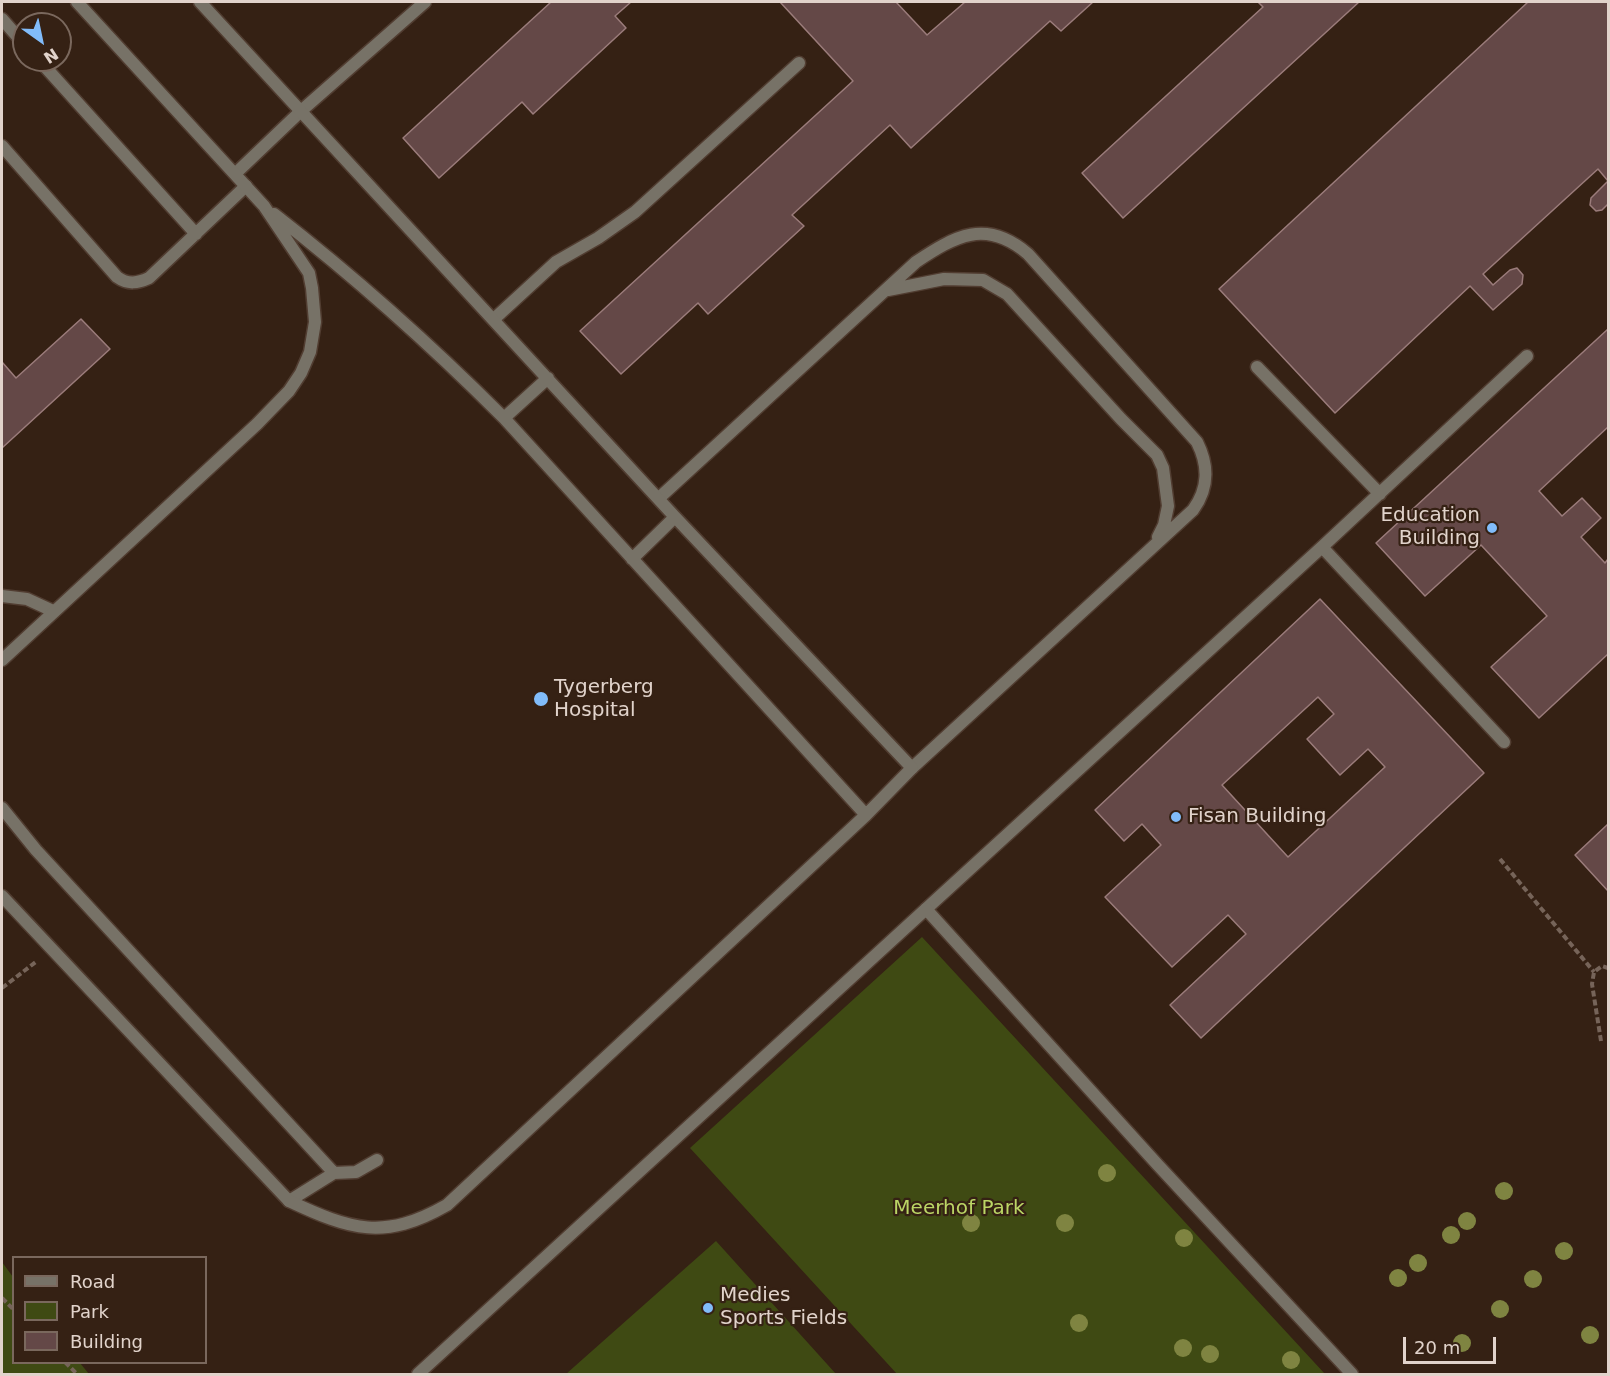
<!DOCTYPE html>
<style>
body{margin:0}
#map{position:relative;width:1610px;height:1376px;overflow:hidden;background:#352114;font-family:"DejaVu Sans",sans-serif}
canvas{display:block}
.frame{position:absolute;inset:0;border:3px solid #e1d3cb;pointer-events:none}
.legend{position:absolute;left:12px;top:1256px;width:195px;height:108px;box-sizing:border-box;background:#352114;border:2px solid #7a685d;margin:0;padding:8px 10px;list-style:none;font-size:18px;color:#e1d3cb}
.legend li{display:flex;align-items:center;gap:12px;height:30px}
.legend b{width:30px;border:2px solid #7a685d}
.north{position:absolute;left:12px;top:12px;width:60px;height:60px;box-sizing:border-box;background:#352114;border:2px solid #7a685d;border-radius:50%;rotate:147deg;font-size:16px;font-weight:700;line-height:24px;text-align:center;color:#e1d3cb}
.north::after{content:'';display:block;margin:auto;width:21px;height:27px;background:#81bcfa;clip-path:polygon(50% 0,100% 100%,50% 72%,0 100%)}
.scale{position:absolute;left:1403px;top:1337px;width:93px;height:27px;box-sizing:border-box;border:3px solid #e1d3cb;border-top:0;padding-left:8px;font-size:18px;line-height:21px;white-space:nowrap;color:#e1d3cb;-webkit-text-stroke:4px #352114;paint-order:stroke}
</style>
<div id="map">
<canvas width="1610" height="1376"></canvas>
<div class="frame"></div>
<ul class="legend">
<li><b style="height:8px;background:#777267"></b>Road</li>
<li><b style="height:16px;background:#3f4a13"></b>Park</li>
<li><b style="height:16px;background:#644847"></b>Building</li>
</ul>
<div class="north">N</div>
<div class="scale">20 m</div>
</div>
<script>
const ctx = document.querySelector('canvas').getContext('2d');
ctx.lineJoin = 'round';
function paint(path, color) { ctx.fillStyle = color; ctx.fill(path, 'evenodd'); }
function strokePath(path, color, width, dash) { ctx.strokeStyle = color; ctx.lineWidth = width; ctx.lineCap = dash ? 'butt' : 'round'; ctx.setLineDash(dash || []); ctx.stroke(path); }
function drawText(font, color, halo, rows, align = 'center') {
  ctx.font = font + ' "DejaVu Sans",sans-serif'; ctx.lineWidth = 4.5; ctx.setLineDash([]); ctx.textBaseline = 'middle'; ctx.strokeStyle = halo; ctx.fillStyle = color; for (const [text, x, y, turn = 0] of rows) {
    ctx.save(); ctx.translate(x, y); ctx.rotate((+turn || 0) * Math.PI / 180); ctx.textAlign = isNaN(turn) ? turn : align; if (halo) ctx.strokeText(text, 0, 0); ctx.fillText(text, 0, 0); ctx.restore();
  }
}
const green = new Path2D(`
 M922,937l403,437h-428l-207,-226z
 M716,1241l120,133h-271h1z
 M2,1262l11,15 1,85 66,1 9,11h-87z`);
const building = new Path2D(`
 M551,2h80l-16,14 11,12 -93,86 -11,-12 -83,76 -36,-40z
 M780,2h116l31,33 38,-33h128l-32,29 -11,-10 -139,127 -21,-23 -98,90 12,11 -96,88 -10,-11 -77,71 -41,-43 273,-250z
 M1258,2h101l-236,216 -41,-45 181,-166z
 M1528,2h80v179l-10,-12 -115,105 10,11 17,-15 7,-2 6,7 -1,9 -29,26 -23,-24 -135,127 -116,-124z
 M1608,181v23l-6,6 -6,1 -6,-6 1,-7z
 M81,319l29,30 -108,99v-86l14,16z
 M1608,329v98l-69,64 23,25 20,-18 19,20 -20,19 24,26 3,-4v95l-69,64 -48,-51 56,-51 -66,-71 -56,51 -49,-53z
 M1320,599l164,174 -283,265 -31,-33 76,-71 -18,-19 -56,52 -67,-70 56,-52 -19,-21 -18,17 -29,-31zM1318,697l16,17 -27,25 33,36 28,-26 17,18 -97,90 -66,-72z
 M1608,824v67l-33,-36z`);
const path = new Path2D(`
 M1500,859l94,113
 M2,988l35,-27
 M1601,1041l-9,-57 2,-12 8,-6 6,2
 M2,1298l12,12
 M65,1362l12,12`);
const service = new Path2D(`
 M2,19l22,25
 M39,60l157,174
 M2,146l115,131c11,8 21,6 32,1l97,-92
 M236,173l65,-62 124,-109
 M888,290l56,-11 39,1 24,14 114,125 36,36 6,13 5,38 -4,19 -6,12
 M494,319l62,-57 42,-24 37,-26 164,-149
 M1257,367l123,127
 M659,498l257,-236c39,-26 70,-44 112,-8l169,188c12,24 12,46 -4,68l-281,258
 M1322,547l182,195
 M2,596l25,3 26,12
 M2,808l34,42 298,323 22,-1 21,-12
 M926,909l396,-362 205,-191
 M289,1201l45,-28`);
const minor = new Path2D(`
 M274,214c81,63 157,131 230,204l362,397
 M504,418l44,-40
 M632,559l43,-42
 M2,660l255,-236 32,-33 12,-18 9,-21 5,-30 -3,-34 -3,-15 -45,-67 -187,-204
 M2,896l287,305c62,29 95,40 158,4l419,-390 46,-47 -237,-251 -475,-515
 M418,1374l508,-465 231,255 195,210`);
const trees = [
 [1107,1173],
 [1504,1191],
 [1467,1221],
 [971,1223],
 [1065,1223],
 [1451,1235],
 [1184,1238],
 [1564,1251],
 [1418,1263],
 [1398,1278],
 [1533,1279],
 [1500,1309],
 [1079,1323],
 [1590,1335],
 [1462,1343],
 [1183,1348],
 [1210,1354],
 [1291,1360]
];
const markers = [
 [1492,528,6,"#81bcfa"],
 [541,699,8,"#81bcfa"],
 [1176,817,6,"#81bcfa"],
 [708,1308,6,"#81bcfa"]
];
const poiNames = [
 ["Education",1480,516,"right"],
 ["Building",1480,539,"right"],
 ["Tygerberg",554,688],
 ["Hospital",554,711],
 ["Fisan Building",1188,817],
 ["Medies",720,1296],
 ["Sports Fields",720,1319]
];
const parkNames = [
 ["Meerhof Park",959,1209]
];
paint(green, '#3f4a13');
paint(building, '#644847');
strokePath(building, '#9b7c7b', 1.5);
strokePath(service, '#513d31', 15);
strokePath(minor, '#513d31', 15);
strokePath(path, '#766459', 4, [6, 3]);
strokePath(service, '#777267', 12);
strokePath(minor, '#777267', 12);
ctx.fillStyle = '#7f8441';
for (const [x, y] of trees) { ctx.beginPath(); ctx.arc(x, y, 9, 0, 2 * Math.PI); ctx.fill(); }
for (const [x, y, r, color] of markers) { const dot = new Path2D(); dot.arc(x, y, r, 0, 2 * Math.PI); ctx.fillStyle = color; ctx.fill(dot); strokePath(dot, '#352114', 2); }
drawText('20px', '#e1d3cb', '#352114', poiNames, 'left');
drawText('20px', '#bbd565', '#352114', parkNames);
</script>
